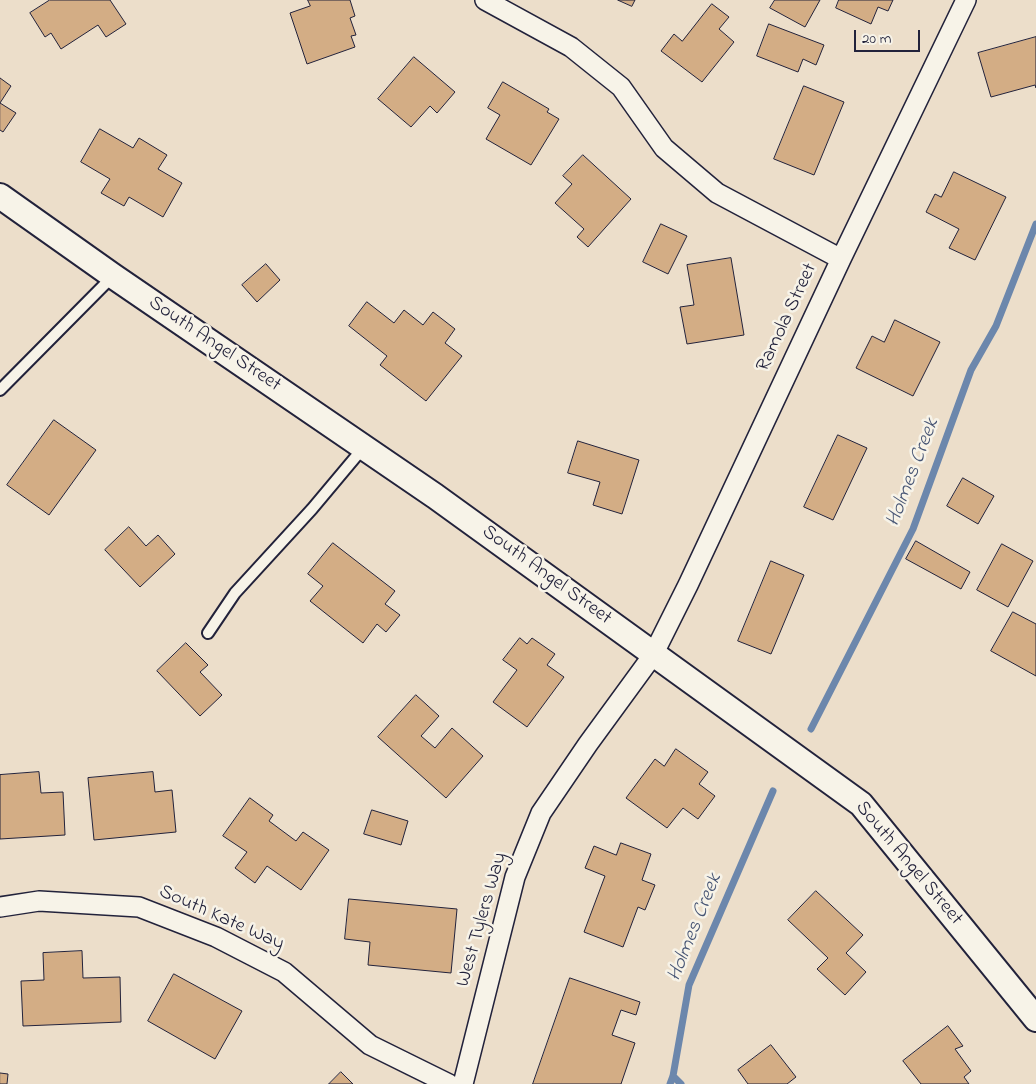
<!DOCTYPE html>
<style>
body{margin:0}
#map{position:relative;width:1036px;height:1084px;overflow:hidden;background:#ecdeca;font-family:"Indie Flower",sans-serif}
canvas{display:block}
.scale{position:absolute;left:854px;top:30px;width:66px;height:22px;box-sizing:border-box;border:2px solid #22223b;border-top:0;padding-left:6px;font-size:15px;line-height:18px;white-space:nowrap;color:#22223b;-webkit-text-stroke:4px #f7f3e8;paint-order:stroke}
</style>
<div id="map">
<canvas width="1036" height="1084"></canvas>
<div class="scale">20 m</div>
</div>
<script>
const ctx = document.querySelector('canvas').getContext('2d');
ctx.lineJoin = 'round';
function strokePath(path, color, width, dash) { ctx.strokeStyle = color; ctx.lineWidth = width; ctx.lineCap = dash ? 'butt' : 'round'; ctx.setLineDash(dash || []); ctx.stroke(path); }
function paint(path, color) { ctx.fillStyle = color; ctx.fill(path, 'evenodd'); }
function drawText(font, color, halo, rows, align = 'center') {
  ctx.font = font + ' "Indie Flower",sans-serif'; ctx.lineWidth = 5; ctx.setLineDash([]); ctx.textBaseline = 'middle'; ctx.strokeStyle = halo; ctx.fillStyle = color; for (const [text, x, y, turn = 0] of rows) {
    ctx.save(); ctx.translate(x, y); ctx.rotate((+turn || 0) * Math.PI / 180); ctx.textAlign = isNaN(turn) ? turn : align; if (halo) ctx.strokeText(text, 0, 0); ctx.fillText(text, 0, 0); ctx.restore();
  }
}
const stream = new Path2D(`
 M811,729l102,-200 58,-159 25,-44 40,-102
 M673,1076l8,8
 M670,1084l3,-8 16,-91 84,-194`);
const building = new Path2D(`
 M50,0h60l16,24 -20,13 -8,-12 -37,24 -10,-16 -6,4 -15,-24z
 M308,0h42l5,16 -5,2 6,17 -5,1 4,11 -48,17 -17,-51 20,-7z
 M618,0h17l-3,6z
 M775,0h45l-15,27 -35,-19z
 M839,0h54l-5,11 -10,-4 -7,17 -35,-16z
 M712,4l17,13 -10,12 15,13 -32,40 -41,-31 13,-17 8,7z
 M769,24l55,21 -8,20 -13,-6 -5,13 -41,-16z
 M1036,37v51l-1,-3 -44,12 -13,-44z
 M414,57l41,35 -18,21 -7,-7 -19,21 -33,-28z
 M0,78l11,8 -11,17 16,10 -13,19 -3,-2z
 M503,82l46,27 -2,3 12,7 -28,46 -45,-26 14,-24 -12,-7z
 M804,86l40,16 -30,73 -40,-16z
 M100,129l33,19 6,-10 28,17 -9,14 24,14 -19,34 -34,-20 -5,9 -23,-13 9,-14 -29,-17z
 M583,155l48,44 -43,48 -11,-10 7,-8 -29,-26 17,-19 -9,-8z
 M954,172l52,25 -31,63 -26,-12 10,-19 -33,-17 9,-18 6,3z
 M661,224l26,12 -19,38 -25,-12z
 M731,258l13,77 -57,9 -7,-37 14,-2 -7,-40z
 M266,264l14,16 -23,22 -15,-17z
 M367,302l27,21 10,-13 19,15 10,-13 22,17 -10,14 17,13 -36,45 -46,-36 7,-9 -38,-30z
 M895,320l45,22 -27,54 -57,-28 16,-32 12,6z
 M54,420l42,30 -47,65 -42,-30z
 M838,435l29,13 -34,72 -29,-13z
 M578,441l61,19 -17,54 -29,-9 7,-23 -32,-9z
 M963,478l31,18 -16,28 -31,-18z
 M129,527l17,19 12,-11 17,19 -35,33 -35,-37z
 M916,541l54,31 -9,17 -55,-30z
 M333,543l62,48 -10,13 15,11 -14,17 -9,-8 -14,19 -53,-42 13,-15 -15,-12z
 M1002,544l31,17 -25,46 -31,-17z
 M771,561l33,14 -33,79 -33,-13z
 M1013,612l23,12v52l-45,-25z
 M520,638l7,6 5,-6 23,16 -8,11 17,12 -37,50 -34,-25 24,-32 -14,-10z
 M186,643l22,22 -8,7 22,23 -22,21 -43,-45z
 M416,695l23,21 -18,20 14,12 17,-20 31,28 -37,42 -68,-61z
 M676,749l32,23 -9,12 16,12 -17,23 -15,-11 -16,20 -41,-30 29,-39 9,7z
 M39,772l2,21 22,-1 2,43 -65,4v-64z
 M153,772l2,20 17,-2 4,42 -82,8 -6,-62z
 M250,798l23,17 -4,6 27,20 7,-9 26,18 -28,40 -34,-24 -12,17 -20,-15 12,-16 -24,-16z
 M372,810l36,11 -7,24 -37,-11z
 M621,843l30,11 -9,26 13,5 -10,25 -7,-3 -15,40 -39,-15 21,-56 -20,-8 9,-22 22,9z
 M816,891l47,44 -17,18 20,19 -21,23 -28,-26 11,-11 -40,-38z
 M349,899l108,10 -6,64 -83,-8 2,-23 -25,-3z
 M82,951l1,27 37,-1 1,45 -98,4 -2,-45 23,-1 -1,-27z
 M174,974l68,37 -27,48 -67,-38z
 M570,978l70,24 -4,13 -15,-5 -9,25 23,8 -14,41h-88z
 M948,1026l15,20 -8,3 16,22 -7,6 5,7h-48l-18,-23z
 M771,1045l25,32 -9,7h-39l-10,-14z
 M341,1072l12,12h-24z
 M0,1073l8,1 -1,10h-7z`);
const service = new Path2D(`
 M0,390l113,-114
 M208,633l27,-40 77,-84 52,-62`);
const minor = new Path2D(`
 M485,0l86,47 50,40 43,61 53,45 124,66
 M0,907l39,-6 100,6 77,30 68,35 86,73 79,39
 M463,1084l52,-207 26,-64 47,-69 65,-89 35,-70 153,-326 125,-259`);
const tertiary = new Path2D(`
 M0,196l113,80 322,220 426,308 175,215`);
const streetNames = [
 ["Ramola Street",788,318,-65],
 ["South Angel Street",214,345,34],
 ["South Angel Street",546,576,36],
 ["South Angel Street",908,864,50],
 ["South Kate Way",221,919,24],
 ["West Tylers Way",483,920,-74]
];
const waterNames = [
 ["Holmes Creek",914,473,-69],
 ["Holmes Creek",696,928,-68]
];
strokePath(stream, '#6c87ac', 7);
paint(building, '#d3ad85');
strokePath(building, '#22223b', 1);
strokePath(service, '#22223b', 14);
strokePath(minor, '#22223b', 22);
strokePath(tertiary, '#22223b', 28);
strokePath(service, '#f7f3e8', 10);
strokePath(minor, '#f7f3e8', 19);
strokePath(tertiary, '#f7f3e8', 24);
drawText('20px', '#22223b', '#f7f3e8', streetNames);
drawText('italic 21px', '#475574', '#f7f3e8', waterNames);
</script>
